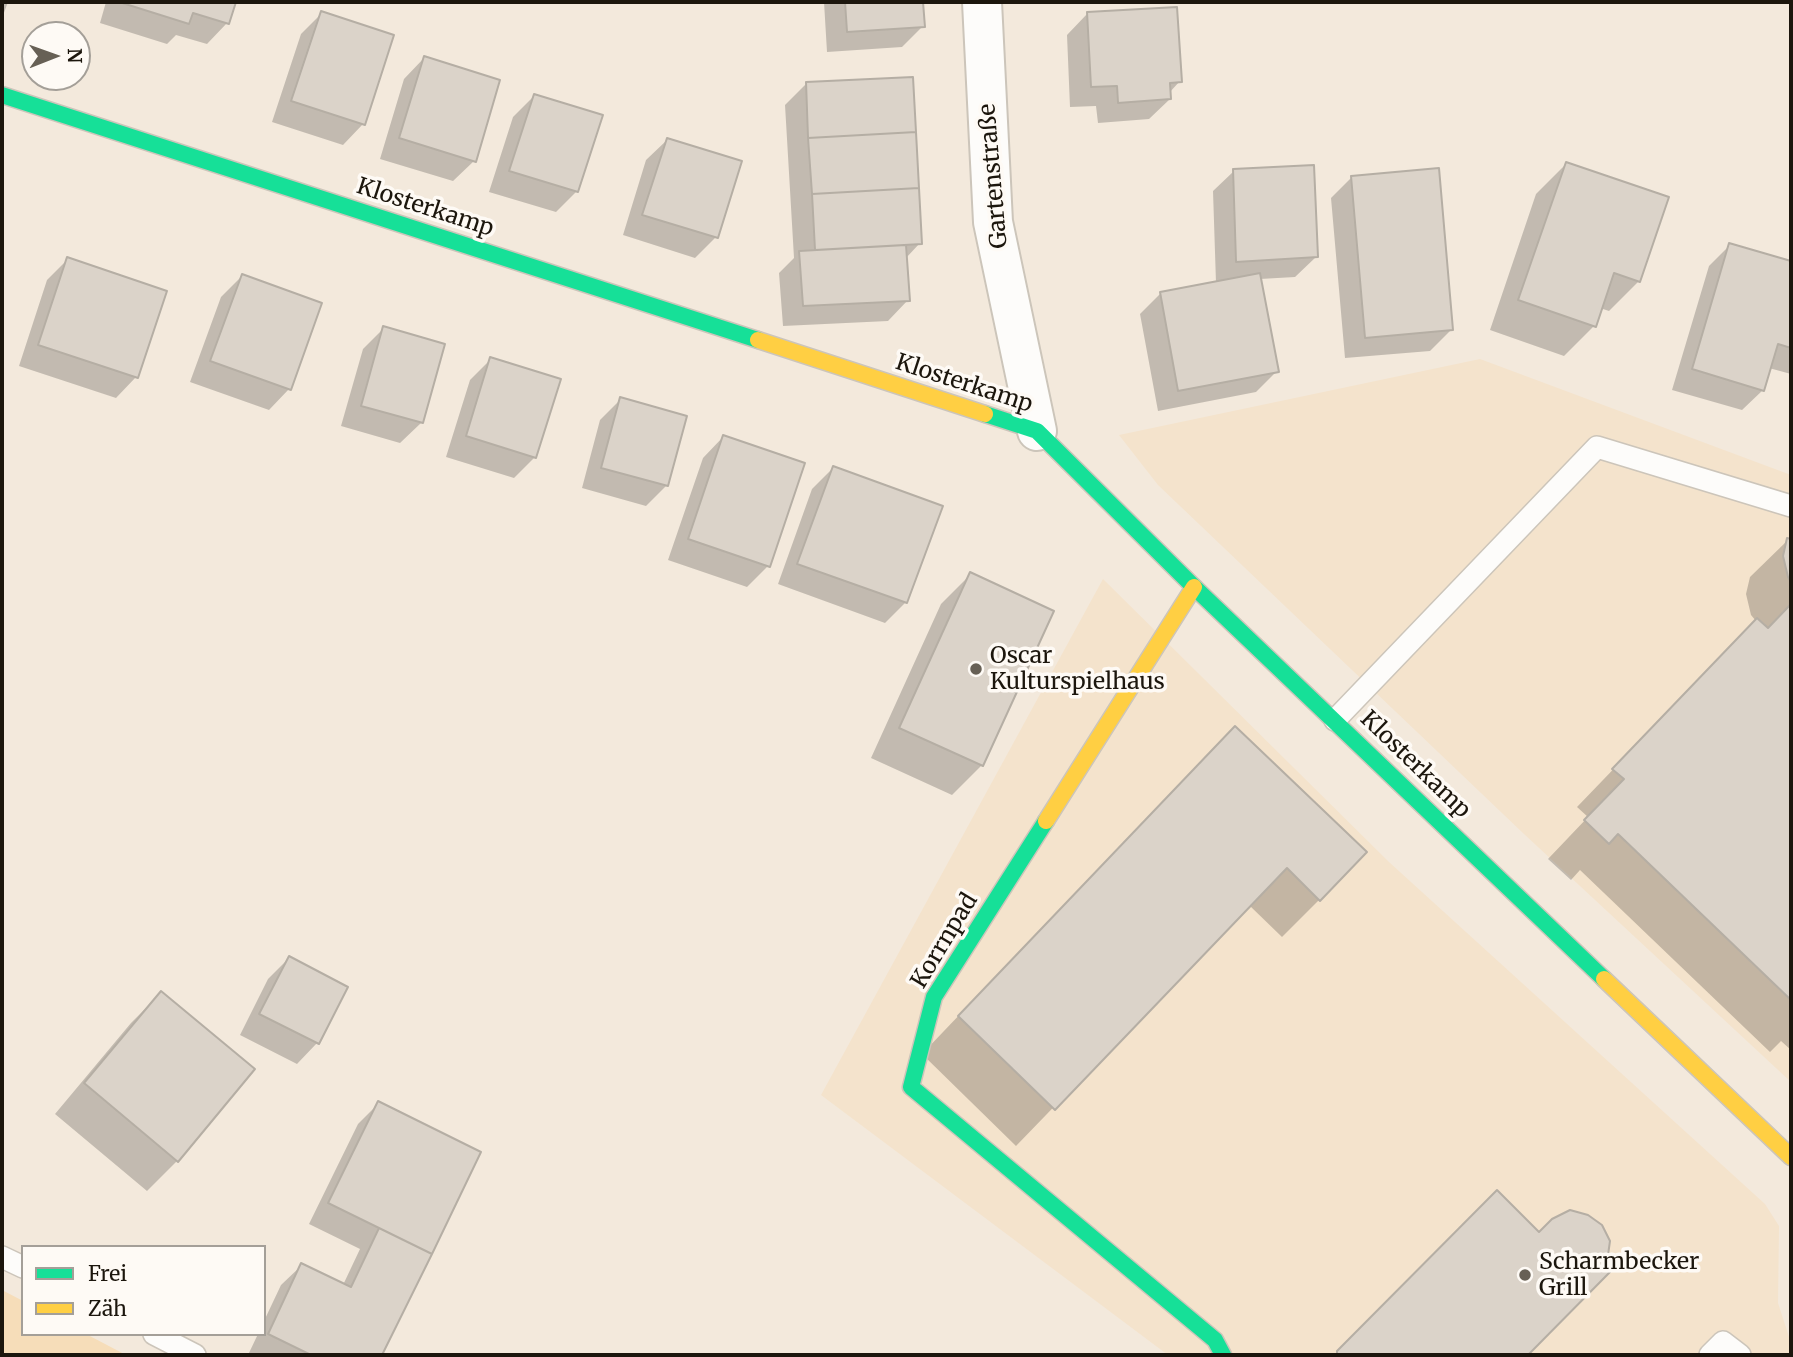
<!DOCTYPE html>
<meta charset="utf-8">
<style>
body{margin:0}
#map{position:relative;width:1793px;height:1357px;overflow:hidden;background:#f3e9dc;font-family:Merriweather,serif}
canvas{display:block}
.frame{position:absolute;inset:0;border:4px solid #1c160d;pointer-events:none}
.legend{position:absolute;left:21px;top:1245px;width:245px;height:91px;box-sizing:border-box;background:#fefaf5;border:2px solid #a49f98;margin:0;padding:9px 12px;list-style:none;font-size:21px;color:#1c160d}
.legend li{display:flex;align-items:center;gap:14px;height:35px}
.legend b{width:35px;border:2px solid #a49f98}
.north{position:absolute;left:21px;top:21px;width:70px;height:70px;box-sizing:border-box;background:#fefaf5;border:2px solid #a49f98;border-radius:50%;rotate:89deg;font-size:19px;font-weight:700;line-height:28px;text-align:center;color:#1c160d}
.north::after{content:'';display:block;margin:auto;width:24px;height:32px;background:#676055;clip-path:polygon(50% 0,100% 100%,50% 72%,0 100%)}
</style>
<div id="map">
<canvas width="1793" height="1357"></canvas>
<div class="frame"></div>
<ul class="legend">
<li><b style="height:9px;background:#16e098"></b>Frei</li>
<li><b style="height:9px;background:#ffcf43"></b>Zäh</li>
</ul>
<div class="north">N</div>
</div>
<script>
const ctx = document.querySelector('canvas').getContext('2d');
ctx.lineJoin = 'round';
function paint(path, color) { ctx.fillStyle = color; ctx.fill(path, 'evenodd'); }
function strokePath(path, color, width, dash) { ctx.strokeStyle = color; ctx.lineWidth = width; ctx.lineCap = dash ? 'butt' : 'round'; ctx.setLineDash(dash || []); ctx.stroke(path); }
function drawText(font, color, halo, rows, align = 'center') {
  ctx.font = font + ' Merriweather,serif'; ctx.lineWidth = 7; ctx.setLineDash([]); ctx.textBaseline = 'middle'; ctx.strokeStyle = halo; ctx.fillStyle = color; for (const [text, x, y, turn = 0] of rows) {
    ctx.save(); ctx.translate(x, y); ctx.rotate((+turn || 0) * Math.PI / 180); ctx.textAlign = isNaN(turn) ? turn : align; if (halo) ctx.strokeText(text, 0, 0); ctx.fillText(text, 0, 0); ctx.restore();
  }
}
const built = new Path2D(`
 M1480,359l311,116v607l-267,-248 -366,-349 -39,-50z
 M1103,579l286,283 376,342 14,22 -1,77 13,40v12h-623l-347,-260z`);
const green = new Path2D(`
 M2,1290l21,11v33h63l40,21h-124z`);
const shadow = new Path2D(`
 M2,2h6l-6,16z
 M106,2h128l-7,21 -20,21 -31,-9 -9,9 -67,-21z
 M824,2h97l2,24 -21,21 -75,5z
 M322,13l41,111 -20,21 -71,-23 29,-88z
 M1087,14l93,67 -11,12 1,6 -21,20 -51,4 -2,-17 -26,1 -3,-72z
 M424,58l50,103 -21,20 -73,-22 24,-80z
 M806,84l114,159 -14,15 2,42 -20,21 -105,5 -4,-53 15,-15 -9,-153z
 M534,96l66,21 -24,75 -20,20 -67,-20 24,-75z
 M667,140l73,22 -24,75 -21,21 -72,-23 23,-75z
 M1566,164l73,117 -30,30 -9,-3 -6,18 -30,30 -74,-26 46,-136z
 M1234,171l82,86 -21,20 -35,2 17,92 -21,21 -98,19 -18,-97 21,-21 55,-10 -3,-92z
 M1352,177l99,153 -21,21 -85,7 -14,-160z
 M1730,245l61,18v111l-22,-6 -6,22 -21,20 -70,-20 37,-124z
 M68,259l97,33 -29,85 -20,21 -97,-32 28,-86z
 M242,276l47,113 -20,21 -79,-28 31,-85z
 M384,328l58,17 -21,78 -21,20 -59,-17 22,-77z
 M491,359l44,98 -21,21 -68,-21 24,-77z
 M621,399l46,86 -21,21 -64,-18 18,-68z
 M723,437l45,129 -21,21 -79,-27 35,-102z
 M833,468l73,134 -21,21 -107,-39 34,-95z
 M1788,540l3,1v509l-10,-9 -11,11 -190,-182 -9,10 -23,-21 40,-42 -11,-10 179,-186 -5,-6 -5,-21 4,-17z
 M971,574l11,191 -30,30 -81,-37 70,-154z
 M1198,765l121,135 -37,37 -33,-32 -233,241 -94,-92z
 M289,958l28,85 -20,21 -57,-29 28,-56z
 M161,993l16,168 -30,30 -92,-77 76,-91z
 M379,1103l100,49 -99,203h-132l10,-21h6v-13l17,-36 21,-20 41,20 17,-36 -51,-25 49,-100z
 M1497,1192l42,42 69,38 -82,83h-192z`);
const building = new Path2D(`
 M119,2h117l-7,22 -36,-11 -4,11z
 M845,2h78l2,25 -78,5z
 M1177,7l5,75 -12,1 1,16 -53,4 -1,-17 -26,1 -4,-75z
 M321,11l73,24 -29,90 -74,-24z
 M424,56l76,24 -24,82 -77,-24z
 M913,77l3,55 -108,6 -2,-56z
 M534,94l69,21 -25,77 -69,-21z
 M916,132l3,56 -107,6 -4,-56z
 M667,138l75,23 -24,77 -76,-23z
 M1566,162l103,35 -29,85 -26,-9 -18,54 -78,-27z
 M1314,165l4,92 -82,5 -3,-93z
 M1439,168l14,162 -88,8 -14,-162z
 M919,188l3,56 -107,6 -3,-56z
 M1729,243l62,18v87l-13,-4 -14,47 -72,-22z
 M906,245l4,56 -107,5 -4,-55z
 M67,257l100,34 -29,87 -100,-33z
 M1260,273l19,99 -101,19 -18,-99z
 M242,274l80,29 -31,87 -81,-29z
 M383,326l62,18 -22,79 -62,-17z
 M490,357l71,22 -25,79 -70,-22z
 M620,397l67,19 -19,70 -67,-18z
 M723,435l82,28 -35,104 -82,-28z
 M833,466l110,40 -36,97 -110,-39z
 M1787,538l4,1v43l-3,-5 -5,-21z
 M970,572l84,39 -71,155 -84,-38z
 M1791,604v396l-173,-166 -9,10 -25,-24 40,-41 -12,-10 145,-151 11,10z
 M1235,726l132,126 -47,49 -33,-33 -232,242 -97,-94z
 M289,956l59,31 -29,57 -60,-30z
 M161,991l94,78 -77,93 -94,-79z
 M378,1101l103,51 -49,102 -104,-51z
 M1497,1190l42,42 13,-13 18,-9 18,5 14,10 8,16 -4,28 4,3 -82,83h-191v-4z
 M379,1228l53,26 -50,101h-71l-43,-21 33,-71 50,24z`);
const lane = new Path2D(`
 M1335,720l262,-273 194,59
 M2,1257l21,10
 M154,1334l41,21
 M1710,1355l13,-13 17,13`);
const street = new Path2D(`
 M982,2l11,220 44,209`);
const fast = new Path2D(`
 M2,95l756,245
 M985,414l52,17 157,156 410,392
 M1046,821l-112,176 -23,90 304,253 8,15`);
const slow = new Path2D(`
 M758,340l227,74
 M1046,821l148,-234
 M1604,979l187,178`);
const markers = [
 [976,669,7,"#676055"],
 [1525,1275,7,"#676055"]
];
const streetNames = [
 ["Gartenstraße",994,176,-95],
 ["Klosterkamp",425,208,18],
 ["Klosterkamp",964,384,18],
 ["Klosterkamp",1415,765,44],
 ["Korrnpad",945,941,-59]
];
const poiNames = [
 ["Oscar",990,656],
 ["Kulturspielhaus",990,682],
 ["Scharmbecker",1539,1262],
 ["Grill",1539,1288]
];
paint(built, '#f4e3cc');
paint(green, '#f6ddb9');
paint(shadow, '#0003');
paint(building, '#dbd3c9');
strokePath(building, '#b5aea4', 2);
strokePath(lane, '#ccc5ba', 24);
strokePath(street, '#ccc5ba', 42);
strokePath(fast, '#ccc5ba', 19);
strokePath(slow, '#ccc5ba', 19);
strokePath(lane, '#fdfcfa', 21);
strokePath(street, '#fdfcfa', 38);
strokePath(fast, '#16e098', 16);
strokePath(slow, '#ffcf43', 16);
for (const [x, y, r, color] of markers) { const dot = new Path2D(); dot.arc(x, y, r, 0, 2 * Math.PI); ctx.fillStyle = color; ctx.fill(dot); strokePath(dot, '#fefaf5', 2.5); }
drawText('23px', '#1c160d', '#fefaf5', streetNames);
drawText('23px', '#1c160d', '#fefaf5', poiNames, 'left');
</script>
